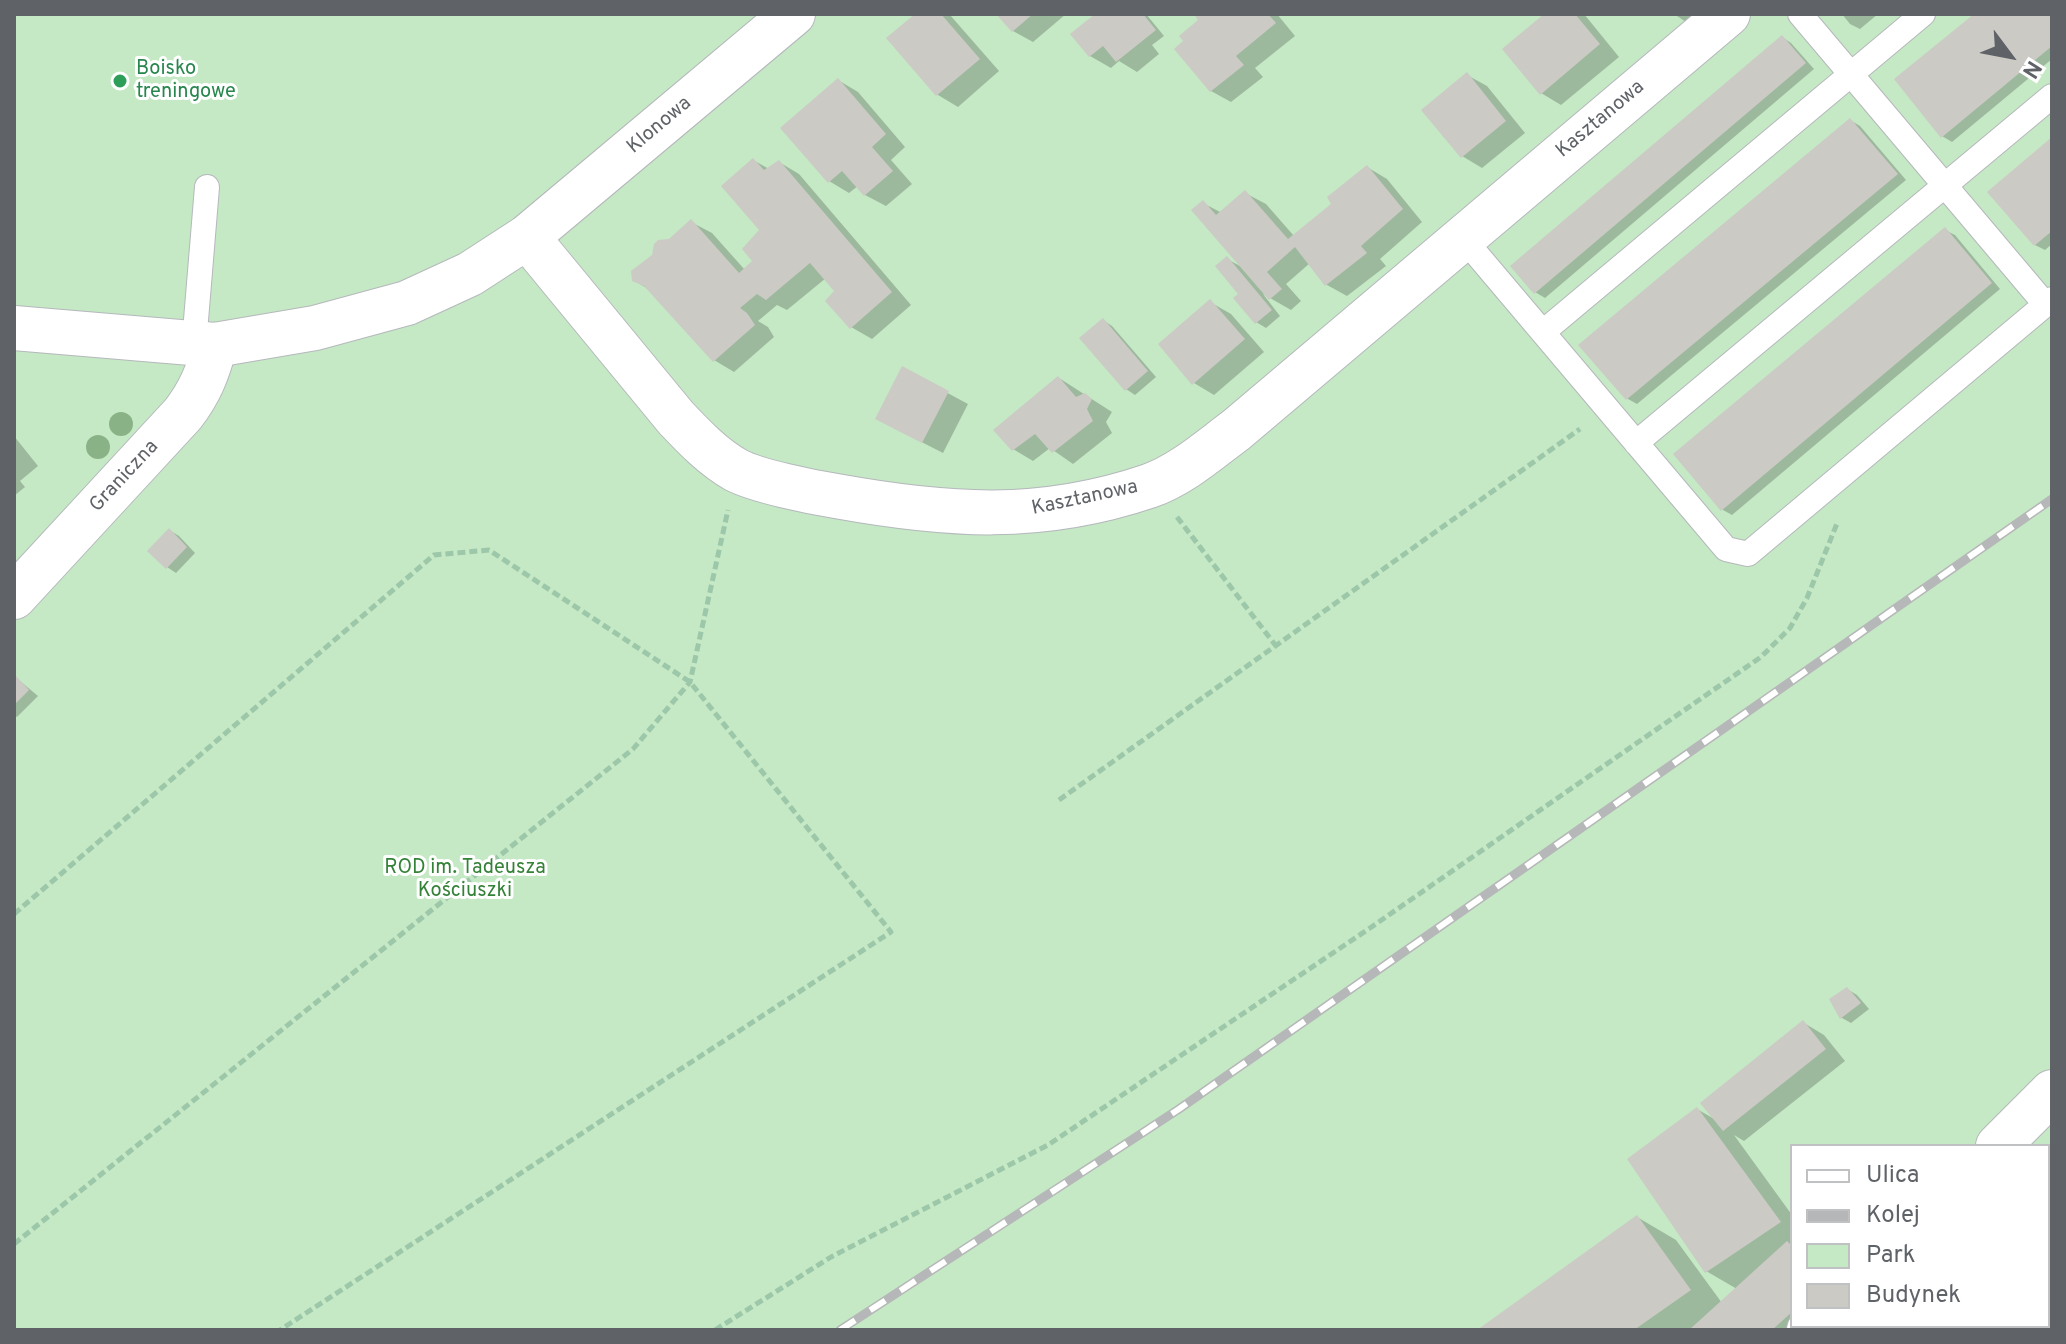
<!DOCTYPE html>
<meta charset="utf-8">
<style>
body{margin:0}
#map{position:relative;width:2066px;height:1344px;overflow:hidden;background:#f1efe8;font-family:Overpass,sans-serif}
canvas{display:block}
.frame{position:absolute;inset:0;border:16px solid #5f6368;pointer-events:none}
.legend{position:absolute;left:1790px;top:1144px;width:260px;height:184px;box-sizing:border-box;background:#fff;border:2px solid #bfc1c3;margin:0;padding:10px 14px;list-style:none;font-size:24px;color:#5f6368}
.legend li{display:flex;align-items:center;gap:16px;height:40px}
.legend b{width:40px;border:2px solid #bfc1c3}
.north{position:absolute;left:1970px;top:16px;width:80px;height:80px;-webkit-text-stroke:6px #fff;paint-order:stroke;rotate:122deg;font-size:22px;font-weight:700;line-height:32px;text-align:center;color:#5f6368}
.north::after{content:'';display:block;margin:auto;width:28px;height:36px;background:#5f6368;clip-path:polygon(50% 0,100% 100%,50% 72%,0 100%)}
</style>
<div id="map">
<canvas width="2066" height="1344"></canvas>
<div class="frame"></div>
<ul class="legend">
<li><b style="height:10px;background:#fff"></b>Ulica</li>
<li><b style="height:10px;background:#b6b7b8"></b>Kolej</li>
<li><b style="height:22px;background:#c5e8c5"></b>Park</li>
<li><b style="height:22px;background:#cccac5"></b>Budynek</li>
</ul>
<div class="north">N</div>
</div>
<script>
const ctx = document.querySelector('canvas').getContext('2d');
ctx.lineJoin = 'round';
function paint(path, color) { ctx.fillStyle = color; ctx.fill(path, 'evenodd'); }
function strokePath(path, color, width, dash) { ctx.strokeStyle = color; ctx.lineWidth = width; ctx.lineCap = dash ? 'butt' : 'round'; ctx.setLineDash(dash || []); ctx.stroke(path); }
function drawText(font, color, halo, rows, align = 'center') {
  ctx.font = font + ' Overpass,sans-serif'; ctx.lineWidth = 6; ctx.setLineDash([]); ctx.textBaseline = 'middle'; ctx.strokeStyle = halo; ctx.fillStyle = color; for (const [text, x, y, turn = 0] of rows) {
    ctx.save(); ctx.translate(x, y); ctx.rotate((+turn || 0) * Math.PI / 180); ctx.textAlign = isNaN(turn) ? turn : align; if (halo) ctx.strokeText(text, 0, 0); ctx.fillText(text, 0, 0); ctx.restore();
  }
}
const green = new Path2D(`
 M14,14h2038v1316h-2038zM1792,1146h256v180h-256z`);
const shadow = new Path2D(`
 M918,14l32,1 49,56 -41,36 -20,-12 -49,-57z
 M999,14h67l-33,28 -20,-11z
 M1098,14h48l18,22 -12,9 7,9 -22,18 -18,-11 -8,7 -21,-12z
 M1196,14h81l18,22 -40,32 8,9 -32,25 -20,-11 -10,-71z
 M1548,14h36l35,43 -58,48 -20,-12z
 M1674,14h21l-9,8z
 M1842,14h36l-18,15 -10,-5z
 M1977,14h75v45l-100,83 -10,-6z
 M1782,37l9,6 23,26 -269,229 -10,-6z
 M1467,75l20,11 38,47 -43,35 -20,-12z
 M838,80l20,12 47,55 -14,13 21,24 -26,22 -21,-11 -7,-9 -9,7 -20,-12z
 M1850,120l10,6 46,54 -269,224 -9,-5 -47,-54z
 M2052,140v104l-7,6 -10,-5z
 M753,160l16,9 10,-7 20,12 112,131 -39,34 -21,-12 -14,-36 -11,-13 -39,32 -10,-5 -19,16 10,6 6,10 -40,35 -20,-12 -64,-70 -17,-10 58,-58 21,11 33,37 10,-8 6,-32z
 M1367,167l20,12 35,43 -42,37 6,7 -39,30 -20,-11 -17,-22 -24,21 15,17 -10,9 -28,-16 17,22 -14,12 -10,-6 -16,-28 -13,-35 15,8 -39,-64 19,10 23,-20 21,11 28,32 39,-32z
 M1945,230l10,5 45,54 -268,226 -9,-5 -47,-56z
 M1210,302l21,12 33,38 -50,43 -20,-12z
 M1103,320l9,6 44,51 -21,18 -9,-6z
 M903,369l65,35 -25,49 -45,-23z
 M1059,378l53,34 -6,10 6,11 -39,31 -23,-16 -17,13 -20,-12z
 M14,436l24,30 -18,15 5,6 -11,9z
 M169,530l10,6 16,17 -19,20 -9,-6z
 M14,676l24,20 -21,21 -3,-2z
 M1847,989l10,6 12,14 -18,14 -9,-5 -10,-19z
 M1804,1023l20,12 21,26 -101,80 -10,-6 58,80v111l29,4h-341l157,-113 39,23 46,63 15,-14 -31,-18 -9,-162 19,11z`);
const building = new Path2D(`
 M915,14h26l39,45 -44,37 -50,-58z
 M996,14h37l-21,18z
 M1095,14h48l13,16 -40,32 -13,-16 -14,11 -19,-23z
 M1194,14h74l8,9 -40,33 8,9 -34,27 -36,-43 9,-8 -4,-5 19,-16z
 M1544,14h31l25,30 -60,51 -38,-46z
 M1974,14h78v32l-111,92 -47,-59z
 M1782,35l24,28 -272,231 -24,-28z
 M1467,72l39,49 -45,37 -40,-48z
 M838,78l48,56 -14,13 21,24 -29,25 -22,-25 -14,12 -48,-55z
 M1850,118l48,56 -272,226 -48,-55z
 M2052,137v94l-18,15 -47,-54z
 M753,158l11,12 15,-10 113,132 -42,37 -25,-28 9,-10 -24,-28 -44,37 -9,-6 -17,14 7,5 8,12 -42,37 -69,-76 -12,-5 -1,-10 21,-16 2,-11 4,-4 11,-1 22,-20 48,54 13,-12 -10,-12 17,-19 -38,-44z
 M1367,165l36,44 -42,37 6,7 -42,33 -30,-39 -28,25 15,17 -13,11 -78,-90 12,-10 13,15 29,-25 43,49 43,-35 -4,-7z
 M1945,227l47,56 -271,228 -48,-57z
 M1227,256l45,54 -17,14 -22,-26 5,-4 -23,-28z
 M1210,299l35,40 -53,46 -34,-41z
 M1103,318l45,53 -23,20 -46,-53z
 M902,366l47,25 -27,52 -47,-24z
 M1058,376l18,21 9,-4 7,6 -5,10 6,12 -41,32 -17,-19 -23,17 -19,-21z
 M169,528l18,19 -21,22 -19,-18z
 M14,674l15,16 -15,15z
 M1847,987l14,16 -21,16 -11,-20z
 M1803,1020l23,29 -103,82 -23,-28z
 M1697,1107l84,115 -76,51 -78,-114z
 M1637,1215l54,75 -57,40h-157z
 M1787,1241l5,5v66l-20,18h-83z`);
const path = new Path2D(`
 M1177,517l99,129
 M1059,800l521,-371
 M14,914l420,-359 55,-5 201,132 201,250 -611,398
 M14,1244l619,-495 57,-67 38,-172
 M715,1330l116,-73 217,-112 322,-217 391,-271 29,-29 17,-30 31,-77`);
const service = new Path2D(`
 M1800,14l245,290
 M1463,238l263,311 22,5 304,-255
 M1543,332l380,-318
 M194,344l13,-157
 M1636,443l416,-347`);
const minor = new Path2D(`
 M527,237l149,181c18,19 37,39 60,52 21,11 75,22 100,26 111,20 204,27 313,-10 32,-11 60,-36 87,-56l492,-416
 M14,597l169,-183c17,-22 25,-42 32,-69
 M1998,1146l54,-54
 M1809,1330l4,-4`);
const tertiary = new Path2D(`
 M14,328l201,17 100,-17 92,-25 63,-29 57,-37 266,-223`);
const rail = new Path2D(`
 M840,1330l339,-221 873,-610`);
const trees = [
 [121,424],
 [98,447]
];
const markers = [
 [120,81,8,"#2e9e5b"]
];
const leisureNames = [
 ["Boisko",136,70],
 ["treningowe",136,93]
];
const streetNames = [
 ["Kasztanowa",1601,120,-40],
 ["Klonowa",660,126,-40],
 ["Graniczna",125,477,-47],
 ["Kasztanowa",1085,499,-12]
];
const parkNames = [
 ["ROD im. Tadeusza",465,869],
 ["Kościuszki",465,892]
];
paint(green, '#c5e8c5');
paint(shadow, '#0003');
paint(building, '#cccac5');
strokePath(service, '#b5b8bc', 26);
strokePath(minor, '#b5b8bc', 46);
strokePath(tertiary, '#b5b8bc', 46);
strokePath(path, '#9cc7a9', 5, [8, 4]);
strokePath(service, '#fff', 24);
strokePath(minor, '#fff', 44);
strokePath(tertiary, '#fff', 44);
strokePath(rail, '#b6b7b8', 9);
strokePath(rail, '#fff', 6, [18]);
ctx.fillStyle = '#89b387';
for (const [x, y] of trees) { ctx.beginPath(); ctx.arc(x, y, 12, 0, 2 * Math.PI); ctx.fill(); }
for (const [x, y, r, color] of markers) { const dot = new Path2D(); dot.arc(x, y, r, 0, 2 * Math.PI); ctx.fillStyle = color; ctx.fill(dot); strokePath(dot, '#fff', 3); }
drawText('20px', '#27864d', '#fff', leisureNames, 'left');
drawText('20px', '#5f6368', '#fff', streetNames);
drawText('20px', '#348238', '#fff', parkNames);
</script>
